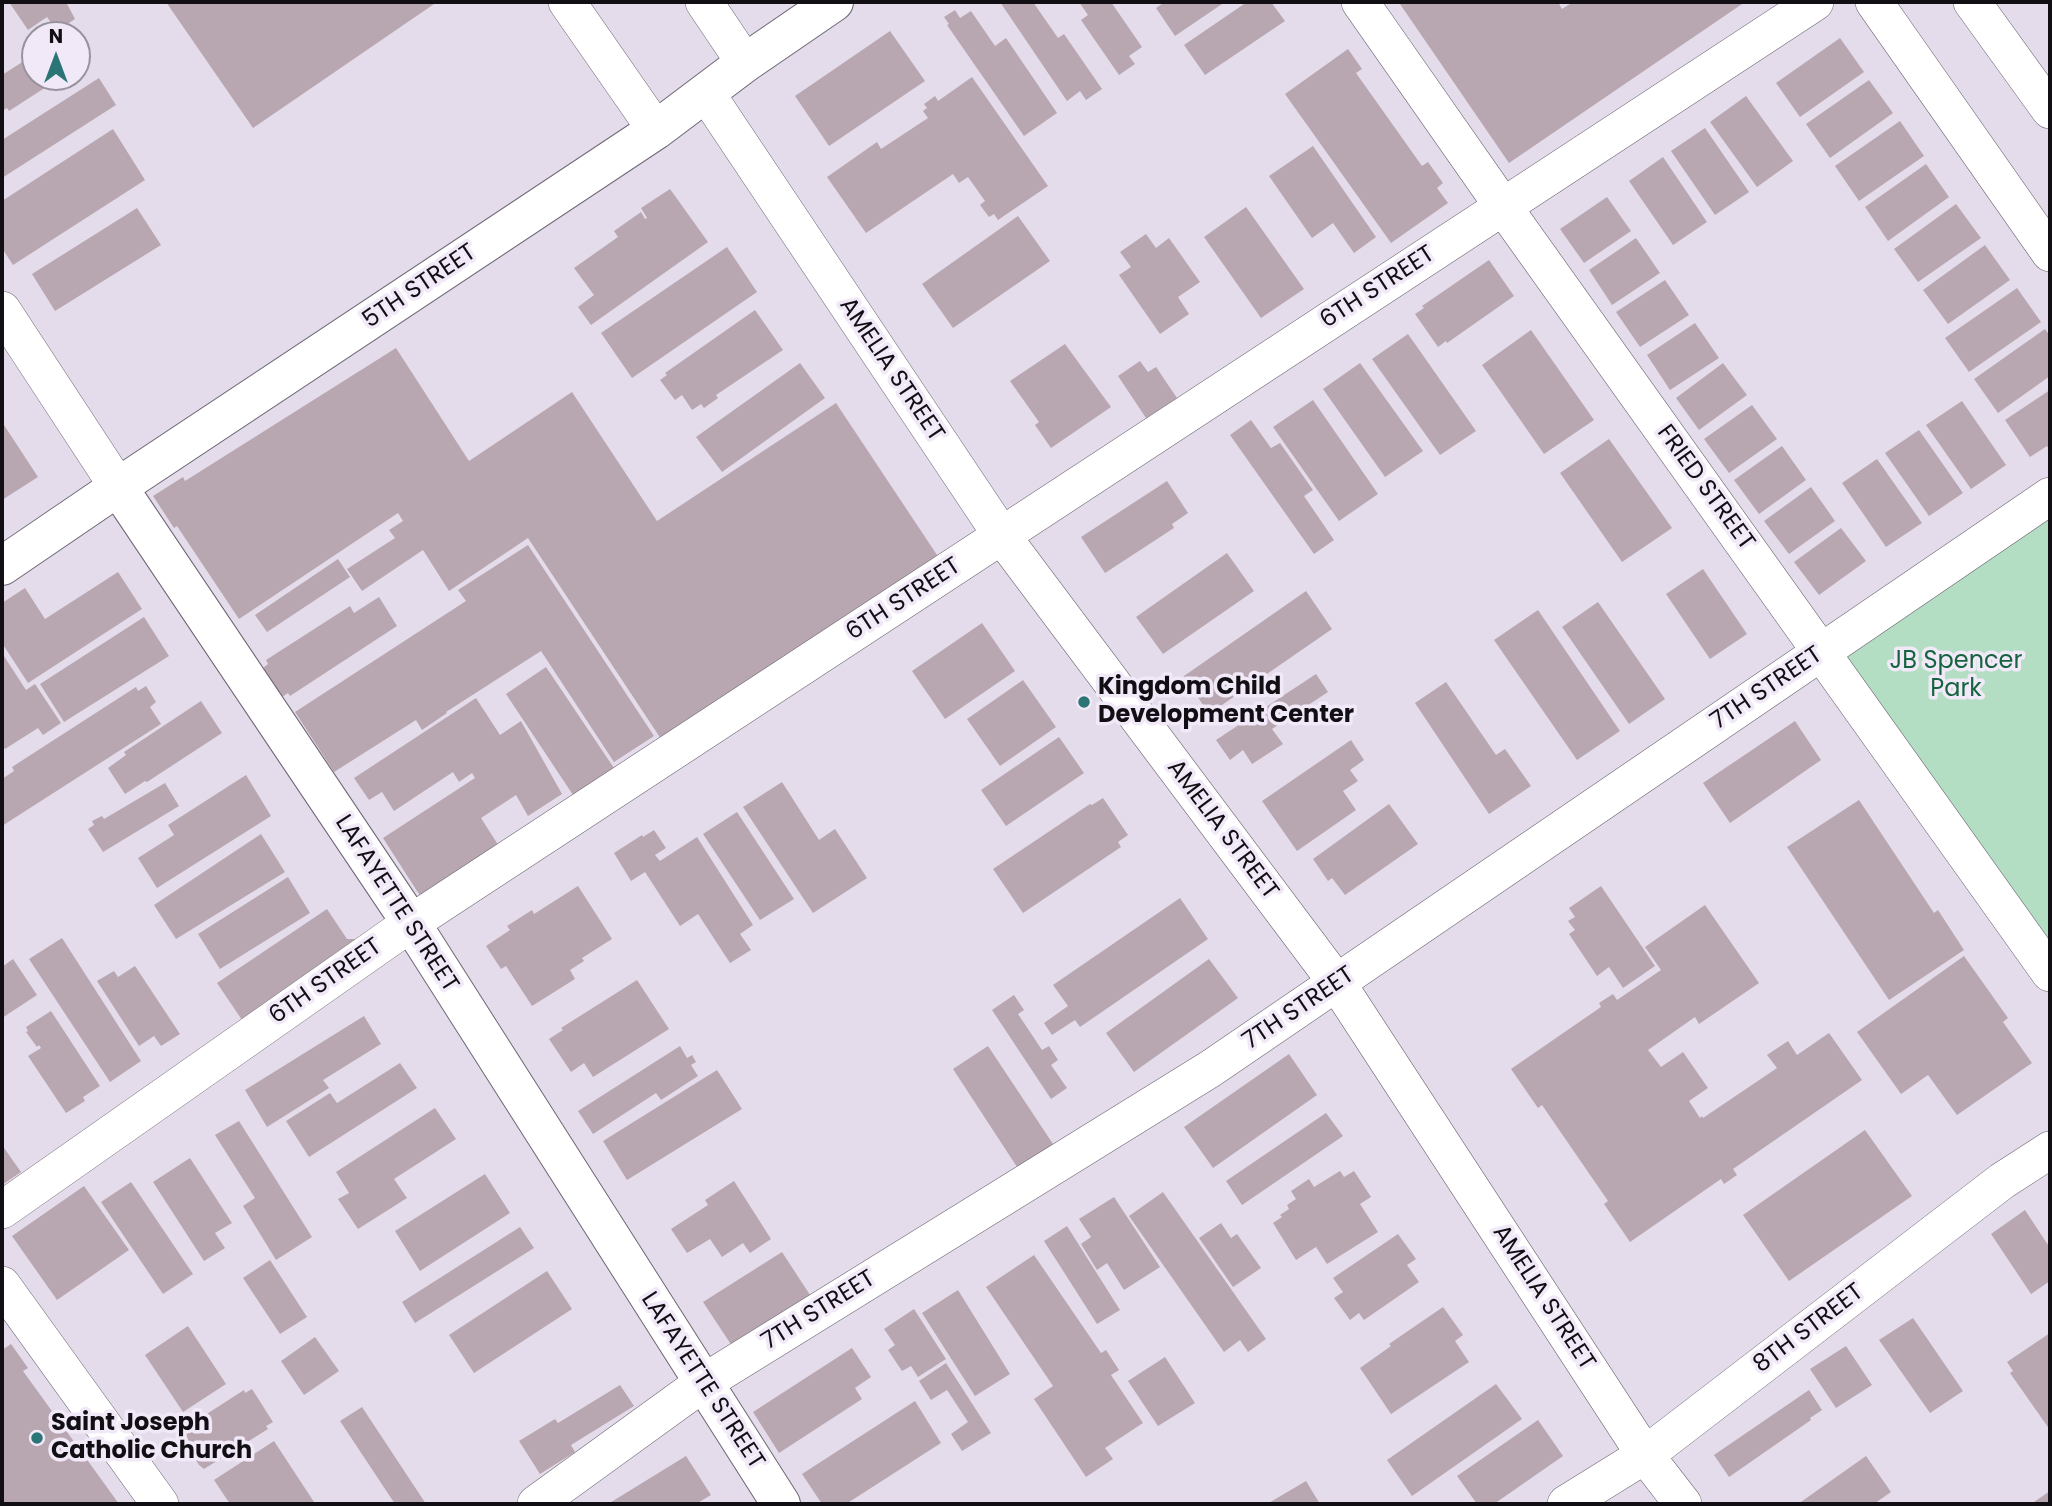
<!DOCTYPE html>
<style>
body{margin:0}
#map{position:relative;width:2052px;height:1506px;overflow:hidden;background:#e4dceb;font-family:Poppins,sans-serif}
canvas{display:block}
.frame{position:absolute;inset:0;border:4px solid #120f14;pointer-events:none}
.north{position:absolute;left:21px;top:21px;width:70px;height:70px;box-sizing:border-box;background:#f1e9f8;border:2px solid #98929d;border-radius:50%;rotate:0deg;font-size:19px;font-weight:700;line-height:28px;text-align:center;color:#120f14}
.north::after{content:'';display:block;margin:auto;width:24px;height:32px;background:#2b7577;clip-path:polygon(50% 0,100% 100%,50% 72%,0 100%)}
</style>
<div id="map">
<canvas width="2052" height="1506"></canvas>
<div class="frame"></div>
<div class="north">N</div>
</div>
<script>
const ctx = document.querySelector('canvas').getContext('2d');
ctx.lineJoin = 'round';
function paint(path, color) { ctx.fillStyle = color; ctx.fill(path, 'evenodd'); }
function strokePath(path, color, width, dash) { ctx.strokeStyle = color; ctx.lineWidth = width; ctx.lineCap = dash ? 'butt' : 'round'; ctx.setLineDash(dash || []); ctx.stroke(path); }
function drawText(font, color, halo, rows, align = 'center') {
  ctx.font = font + ' Poppins,sans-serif'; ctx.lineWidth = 7; ctx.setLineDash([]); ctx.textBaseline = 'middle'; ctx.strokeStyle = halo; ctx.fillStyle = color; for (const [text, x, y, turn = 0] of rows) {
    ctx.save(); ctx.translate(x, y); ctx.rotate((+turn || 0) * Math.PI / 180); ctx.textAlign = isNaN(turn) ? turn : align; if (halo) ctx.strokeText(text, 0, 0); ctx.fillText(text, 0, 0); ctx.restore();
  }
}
const green = new Path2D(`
 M2050,496v477l-228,-322z`);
const building = new Path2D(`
 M9,2h57l9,17 -18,12 -10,-14 -19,13z
 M166,2h271l-184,126z
 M1000,2h33l25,36 6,-4 38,55 -16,11 -6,-9 -13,10z
 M1079,2h32l31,45 -13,9 6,8 -16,11 -38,-55 7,-5z
 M1165,2h60l-50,34 -19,-28z
 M1247,2h24l14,19 -80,54 -21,-30z
 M1404,2h154l4,7 11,-7h172l-236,161 -109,-159z
 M955,10l5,8 11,-7 24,35 11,-8 51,75 -33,23 -77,-111 2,-1 -5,-7z
 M890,31l35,50 -96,65 -34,-50z
 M1840,38l24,34 -64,45 -24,-34z
 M1348,49l14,20 -6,4 66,93 6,-4 15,21 -6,5 11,15 -57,40 -106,-149z
 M35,54v23h19l3,3 -48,31 -2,-3 -5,3v-36z
 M972,77l76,109 -50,34 -4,-6 -5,3 -9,-12 5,-4 -17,-24 -9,6 -6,-9 -87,59 -39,-56 50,-35 4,7 47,-31 -5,-7 4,-3 -3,-4 11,-8 3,5z
 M99,78l17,27 -114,73v-38z
 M1869,80l24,33 -63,45 -24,-34z
 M1746,96l47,65 -36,26 -47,-65z
 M1900,121l24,35 -65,45 -24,-35z
 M1705,128l44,64 -34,23 -44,-64z
 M113,129l32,51 -132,85 -11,-17v-47z
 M1313,146l63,91 -22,16 -21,-30 -21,15 -43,-62z
 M1663,157l44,65 -34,23 -44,-64z
 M1926,164l23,33 -61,44 -23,-34z
 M670,189l38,53 -117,83 -13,-18 16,-12 -20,-27 44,-31 -4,-6 27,-19 4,7 2,-1 -6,-10z
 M1607,197l24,34 -47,32 -24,-34z
 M1956,204l25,34 -63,44 -24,-33z
 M1246,207l58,82 -43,29 -57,-81z
 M137,208l24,37 -106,66 -23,-37z
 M1018,216l32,45 -97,67 -31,-44z
 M1146,234l10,14 13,-10 31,44 -22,15 11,17 -29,20 -41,-59 12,-8 -11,-15z
 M1636,238l24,35 -48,32 -23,-35z
 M1985,245l25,35 -62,44 -25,-34z
 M727,247l30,45 -125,86 -31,-45z
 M1489,260l25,36 -67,47 -1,-2 -8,6 -23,-33 9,-6 -2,-2z
 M1665,280l24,35 -49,32 -24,-35z
 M2017,288l24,34 -72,50 -24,-34z
 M755,310l28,40 -67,45 2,3 -14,10 -3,-4 -9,6 -10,-15 -7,5 -15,-20 7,-5 -2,-2z
 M1695,323l24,35 -49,32 -23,-35z
 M2045,329l5,7v40l-52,37 -24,-34z
 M1531,330l63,90 -50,34 -62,-89z
 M1408,334l68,97 -36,24 -68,-96z
 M1065,344l46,63 -60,41 -16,-23 4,-3 -29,-41z
 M396,348l73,113 103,-69 85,129 179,-118 105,158 -276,184 -137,-207 -79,53 -26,-41 -61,41 -15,-22 48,-31 -6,-8 14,-9 -5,-8 -159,106 -62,-93 -3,2 -21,-32 30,-19 2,4z
 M1140,361l8,11 8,-5 21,31 -31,20 -28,-42z
 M800,363l25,35 -103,74 -26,-35z
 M1360,363l63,88 -38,26 -62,-88z
 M1723,363l24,32 -48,35 -23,-32z
 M2050,390v61l-3,-5 -17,11 -25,-37z
 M1313,400l65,94 -39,27 -66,-94z
 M1962,401l44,64 -35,24 -45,-64z
 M1752,405l25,34 -48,34 -25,-34z
 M1251,420l20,28 9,-5 33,47 -9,6 30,44 -20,14 -84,-119z
 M2,422l36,55 -36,23z
 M1919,430l44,63 -34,23 -44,-63z
 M1609,439l63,89 -50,34 -62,-89z
 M1782,446l24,34 -47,34 -25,-34z
 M1877,459l45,64 -36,24 -44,-64z
 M1167,481l21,32 -16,11 2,4 -69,45 -24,-36z
 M1811,487l24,34 -46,33 -25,-33z
 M1841,528l25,33 -47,34 -25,-33z
 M528,545l126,191 -40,26 -73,-111 -95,61 1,1 -25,17 -6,-10 -82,52 -39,-60 171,-111 -8,-11z
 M1227,553l27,38 -91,63 -27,-37z
 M338,559l12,18 -83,55 -12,-17z
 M1703,569l44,65 -37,25 -44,-65z
 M118,572l24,37 -114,74 -26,-40v-40l23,-15 20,31z
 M1306,591l26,38 -123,85 -25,-38z
 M379,597l18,29 -107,70 -2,-3 -6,4 -20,-17 6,-4 -5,-8 5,-4 -2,-4 84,-54 4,7z
 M1598,602l67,97 -36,25 -67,-97z
 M1538,610l82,121 -43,29 -83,-120z
 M144,617l25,39 -105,66 -24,-38z
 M982,623l33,48 -70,48 -33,-48z
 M2,653l24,37 9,-6 26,39 -18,12 -5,-7 -33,21 -3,-4z
 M546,667l70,104 -41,27 -69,-104z
 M1316,674l12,18 -56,37 11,15 -31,20 -9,-14 -13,10 -14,-20z
 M1023,680l33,47 -56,39 -33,-47z
 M1446,682l50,73 9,-6 26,37 -42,28 -74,-111z
 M146,686l10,16 -6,5 11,17 -159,102v-47l12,-8 -2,-4 124,-80 2,4z
 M476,698l24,37 21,-14 41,73 -34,22 -12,-21 -35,23 21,33 -76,46 -6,-2 -3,-4 -34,-53 92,-60 -3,-5 -13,9 -6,-10 -59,39 -12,-19 -13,8 -15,-22z
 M201,701l21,32 -75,49 -2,-1 -20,13 -17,-26 18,-13 -2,-3z
 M1795,721l26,39 -91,63 -27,-40z
 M1059,737l25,36 -78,53 -25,-36z
 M1351,740l13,20 -14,10 8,11 -15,10 13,19 -59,41 -35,-50z
 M246,775l25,41 -114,72 -19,-30 36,-23 -6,-10z
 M782,782l37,58 16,-11 32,49 -54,35 -70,-106z
 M165,783l14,23 -76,46 -15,-23 6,-4 -2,-4 10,-5 2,3z
 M1103,798l25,37 -10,7 3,5 -98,66 -30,-44 97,-65 2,1z
 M1859,800l75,113 4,-3 26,40 -75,50 -102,-153z
 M1389,804l29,40 -73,51 -13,-17 -4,3 -15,-22z
 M737,812l57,87 -34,21 -57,-86z
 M654,830l12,18 -11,7 5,6 37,-24 56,88 -13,9 11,16 -21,13 -32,-49 -18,12 -35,-54 -14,9 -17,-28 28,-18 1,2z
 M261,834l24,38 -109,67 -22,-34z
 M288,877l22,36 -90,56 -22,-35z
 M578,886l34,53 -30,19 2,3 -14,9 5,9 -43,27 -26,-40 -5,3 -15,-23 24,-16 -3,-4 25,-16 2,4z
 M1601,886l54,80 -32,22 -14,-21 -12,9 -28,-42 6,-4 -7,-9 7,-4 -6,-9z
 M1180,898l28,41 -128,88 -5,-7 -23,15 -8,-12 24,-17 -15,-21z
 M1705,905l54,78 -60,41 -4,-7 -47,33 13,17 22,-15 25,36 -19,13 11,17 2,-2 1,2 74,-50 -10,-13 21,-14 9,14 32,-22 33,47 -129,89 4,6 -13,9 -3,-5 -91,63 -26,-38 4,-3 -66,-96 -4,3 -27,-39 90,-62 -2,-4 14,-9 4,6 44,-30 -16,-23z
 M327,909l20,30h8l-3,12 -110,69 -25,-37z
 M62,938l79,123 -31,21 -81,-123z
 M1964,956l44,62 -5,4 29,41 -75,52 -29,-40 -27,19 -44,-62z
 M13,959l24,36 -35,23v-51z
 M1209,959l29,39 -104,74 -28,-39z
 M135,966l45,68 -19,12 -7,-10 -15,10 -42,-65 17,-10 4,6z
 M637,980l32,49 -76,48 -9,-14 -13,9 -22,-33 14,-9 -2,-2z
 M1014,995l10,15 -6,4 24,36 7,-4 9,14 -7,5 16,23 -16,11 -59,-89z
 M51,1011l49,75 -17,11 2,4 -19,12 -38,-57 13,-8 -2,-3 -2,2 -11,-15 2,-1 -2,-4z
 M364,1016l17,28 -58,36 6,8 -62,39 -22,-37z
 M680,1046l7,12 5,-3 4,7 -5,3 7,11 -37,24 -5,-7 -63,41 -15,-23z
 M988,1046l67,101 -36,23 -66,-101z
 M1289,1054l28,41 -104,73 -29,-41z
 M400,1063l17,25 -108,69 -23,-36 44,-28 7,10z
 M717,1070l25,39 -115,71 -24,-39z
 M435,1108l21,31 -62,40 13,19 -49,31 -20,-30 11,-6 -13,-21z
 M1326,1113l17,23 -101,69 -16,-24z
 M239,1121l73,116 -36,23 -33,-54 12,-8 -40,-63z
 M1865,1130l47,66 -123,85 -46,-66z
 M2,1145l19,27 -19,13z
 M190,1158l42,65 -17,10 10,15 -21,13 -51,-79z
 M1340,1171l4,6 10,-6 17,26 -11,7 18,28 -51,32 -11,-17 -20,13 -23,-37 9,-6 -2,-2 9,-6 -2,-4 9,-6 -5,-8 18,-12 5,8z
 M485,1174l25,39 -90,58 -25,-40z
 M734,1181l37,58 -21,14 -7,-10 -21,14 -12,-18 -23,14 -16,-24 37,-24 -3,-5z
 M131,1182l62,92 -30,20 -62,-92z
 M84,1186l45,64 -72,50 -45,-64z
 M1163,1192l103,147 -18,13 -8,-12 -16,12 -95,-136z
 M1114,1197l46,70 -36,23 -17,-27 -10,7 -16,-26 10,-7 -12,-18z
 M2025,1210l25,38v33l-19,13 -40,-60z
 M1221,1223l10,15 6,-4 24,34 -28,19 -34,-49z
 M1067,1226l53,84 -23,14 -53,-83z
 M520,1227l14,21 -119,75 -13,-21z
 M1398,1234l18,25 -9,6 12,17 -55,38 -5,-7 -9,7 -16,-22 9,-6 -10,-14z
 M782,1252l28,43 -78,51 -29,-44z
 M1034,1255l67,98 5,-3 13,20 -8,5 32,48 -38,25 8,11 -27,18 -52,-78 19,-13 -67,-99z
 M270,1260l37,57 -27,17 -37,-56z
 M547,1271l25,38 -98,64 -25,-38z
 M958,1290l52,84 -35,22 -53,-83z
 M1443,1307l20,28 -8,6 14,21 -78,52 -31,-46 31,-22 -2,-2z
 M914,1309l32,50 -28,18 -7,-11 -9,5 -14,-21 7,-5 -11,-16z
 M1913,1318l50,73 -33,22 -51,-73z
 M188,1326l38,58 -43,28 -38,-57z
 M2050,1333v97l-40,-57 3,-2 -6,-9z
 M315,1337l24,34 -35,24 -23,-34z
 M11,1344l17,24 -5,3 96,133h-117v-154z
 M1846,1346l26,39 -36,23 -26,-39z
 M852,1348l19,29 -16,11 7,11 -83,54 -26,-41z
 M1165,1357l30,46 -37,23 -30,-45z
 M946,1363l45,70 -29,18 -11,-17 17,-12 -21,-32 -16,10 -12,-19z
 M1496,1384l26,35 -110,77 -25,-36z
 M620,1385l14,21 -63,39 4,7 -35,22 -21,-33 36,-22 3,4z
 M252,1389l21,33 -7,4 2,3 -64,40 -5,-4 -17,-28v-5l3,-4 59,-38 1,3z
 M1809,1390l13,20 -12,8 1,2 -82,57 -15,-22z
 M915,1401l26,42 -95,61h-24l-20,-30z
 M362,1407l64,97h-31l-55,-83z
 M1538,1420l25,36 -69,48h-17l-20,-28z
 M274,1441l40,61 -4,2h-80l-16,-24z
 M686,1456l25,39 -15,9h-88z
 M1866,1456l25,36 -17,12h-76z
 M1306,1481l14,23h-53z
 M2050,1491v13h-19z`);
const minor = new Path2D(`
 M567,2l89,128
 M704,2l41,61
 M1360,2l142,203 548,768
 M1874,2l176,251
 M1972,2l78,108
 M706,93l296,443 335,447 308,472 38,49
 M2,310l116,177
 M2,1210l409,-287 1404,-921
 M2,1285l158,219
 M536,1504l167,-121 507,-314 840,-573
 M1566,1504l79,-49 357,-274 48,-31`);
const secondary = new Path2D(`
 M118,487l293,436 370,581
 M2,566l116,-79 538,-357 89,-67 89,-61`);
const markers = [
 [1084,702,7,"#2b7577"],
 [37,1438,7,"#2b7577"]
];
const streetNames = [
 ["5TH STREET",420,287,-34],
 ["6TH STREET",1378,288,-33],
 ["AMELIA STREET",891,370,56],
 ["FRIED STREET",1705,488,54],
 ["6TH STREET",904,600,-33],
 ["7TH STREET",1767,689,-34],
 ["AMELIA STREET",1222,830,53],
 ["LAFAYETTE STREET",396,904,57],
 ["6TH STREET",326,982,-35],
 ["7TH STREET",1299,1009,-34],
 ["AMELIA STREET",1543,1298,57],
 ["7TH STREET",819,1311,-32],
 ["8TH STREET",1809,1329,-37],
 ["LAFAYETTE STREET",702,1381,57]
];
const parkNames = [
 ["JB Spencer",1956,662],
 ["Park",1956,690]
];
const poiNames = [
 ["Kingdom Child",1098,688],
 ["Development Center",1098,716],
 ["Saint Joseph",51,1424],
 ["Catholic Church",51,1452]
];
paint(green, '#b4dec4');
paint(building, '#b8a7b0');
strokePath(minor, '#6d6673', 38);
strokePath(secondary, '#6d6673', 40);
strokePath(minor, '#fff', 37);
strokePath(secondary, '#fff', 38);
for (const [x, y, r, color] of markers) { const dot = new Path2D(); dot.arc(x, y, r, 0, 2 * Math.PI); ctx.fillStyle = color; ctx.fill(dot); strokePath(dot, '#f1e9f8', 2.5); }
drawText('24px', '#120f14', '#f1e9f8', streetNames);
drawText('24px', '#16643f', '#f1e9f8', parkNames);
drawText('bold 24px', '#120f14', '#f1e9f8', poiNames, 'left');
</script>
